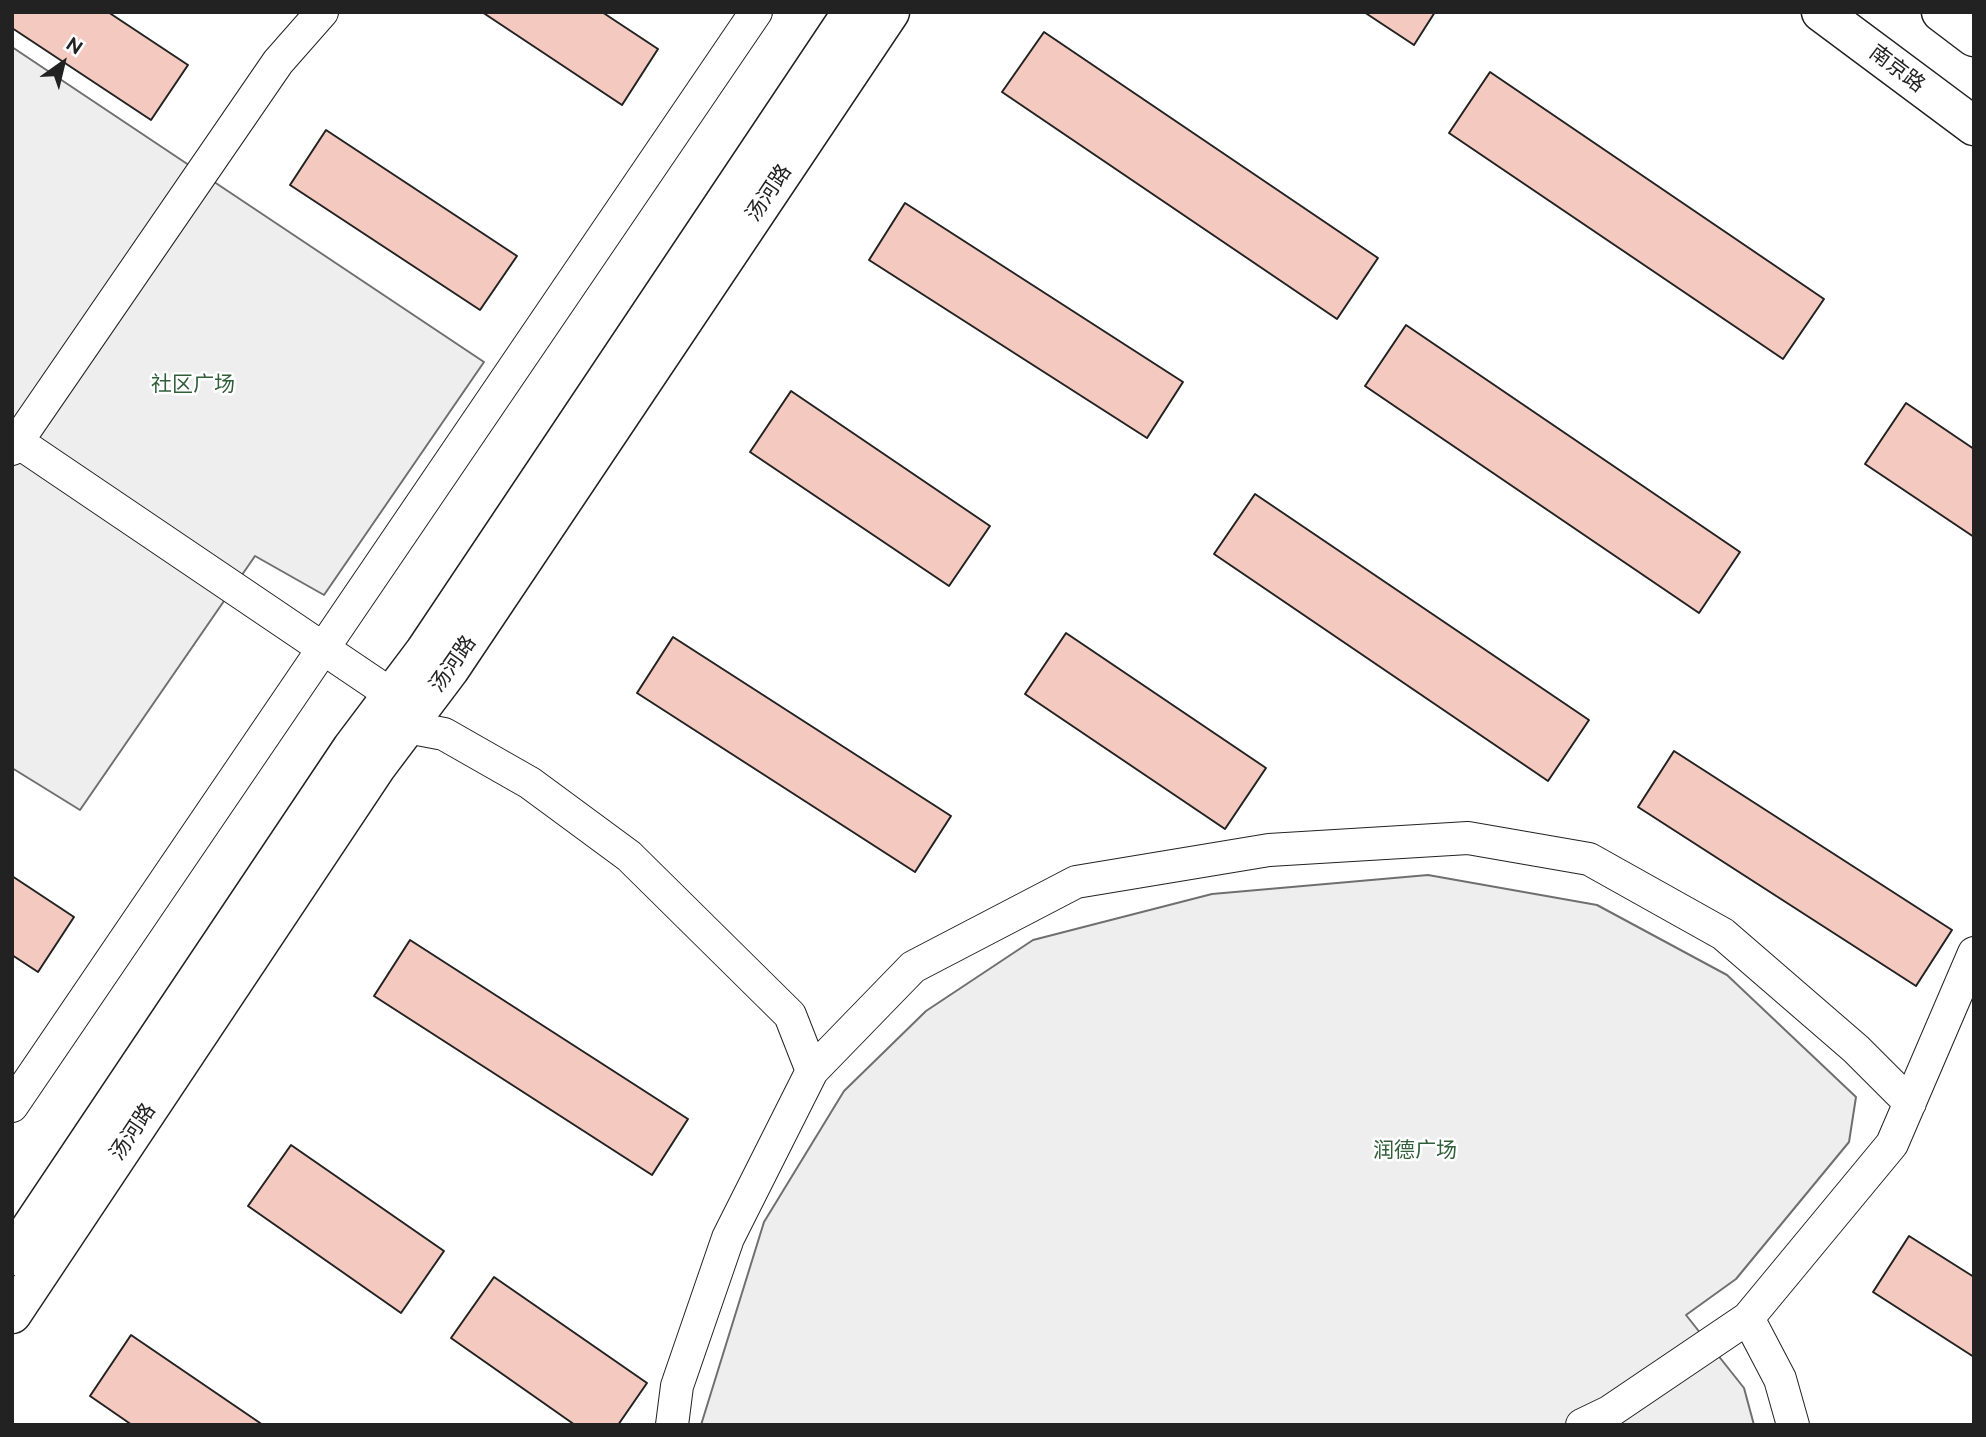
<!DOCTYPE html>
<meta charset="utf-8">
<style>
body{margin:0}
#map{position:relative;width:1986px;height:1437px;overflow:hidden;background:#fff;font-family:Raleway,sans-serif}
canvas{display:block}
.frame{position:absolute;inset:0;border:14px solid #222;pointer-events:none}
.north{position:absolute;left:28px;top:28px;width:70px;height:70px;-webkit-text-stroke:5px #fff;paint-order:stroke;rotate:34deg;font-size:19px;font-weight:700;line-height:28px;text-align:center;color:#222}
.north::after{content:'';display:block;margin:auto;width:24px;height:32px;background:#222;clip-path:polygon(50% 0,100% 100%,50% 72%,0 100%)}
</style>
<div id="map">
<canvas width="1986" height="1437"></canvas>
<div class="frame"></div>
<div class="north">N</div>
</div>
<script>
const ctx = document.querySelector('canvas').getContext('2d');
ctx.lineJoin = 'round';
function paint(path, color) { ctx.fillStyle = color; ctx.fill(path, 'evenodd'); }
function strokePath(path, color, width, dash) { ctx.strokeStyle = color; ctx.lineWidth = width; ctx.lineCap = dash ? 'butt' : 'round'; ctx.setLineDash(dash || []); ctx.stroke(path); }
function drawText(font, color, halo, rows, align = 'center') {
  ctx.font = font + ' Raleway,"Noto Sans SC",sans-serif'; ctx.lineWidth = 5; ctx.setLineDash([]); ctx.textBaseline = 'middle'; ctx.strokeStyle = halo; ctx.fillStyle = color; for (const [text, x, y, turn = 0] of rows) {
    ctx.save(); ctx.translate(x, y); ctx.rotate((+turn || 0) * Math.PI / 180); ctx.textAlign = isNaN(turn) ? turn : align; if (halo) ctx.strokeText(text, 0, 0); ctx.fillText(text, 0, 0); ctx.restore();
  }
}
const green = new Path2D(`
 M12,47l472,315 -160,233 -69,-39 -175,254 -68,-42z
 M1428,875l169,30 130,70 129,122 -7,45 -113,137 -50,36 58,73 10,37h-1053l63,-203 80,-131 82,-80 107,-71 179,-46z`);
const building = new Path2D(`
 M12,12h96l80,53 -37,55 -139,-92z
 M482,12h120l56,37 -36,56z
 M1364,12h71l-21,33z
 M1044,32l334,226 -41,61 -335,-227z
 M1490,72l334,227 -41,60 -334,-226z
 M326,130l191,126 -37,54 -190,-125z
 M905,203l278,179 -36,56 -278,-178z
 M1406,325l334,227 -41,61 -334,-227z
 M791,391l199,135 -41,60 -199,-134z
 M1906,403l68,46v88l-109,-73z
 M1255,494l334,226 -41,61 -334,-227z
 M1066,633l200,135 -41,61 -200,-135z
 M673,637l278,179 -36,56 -278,-179z
 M1674,751l278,179 -36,56 -278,-179z
 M12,876l62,41 -36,55 -26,-17z
 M410,940l278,179 -36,56 -278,-179z
 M291,1145l153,106 -43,62 -153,-107z
 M1909,1236l65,41v80l-101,-65z
 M494,1277l153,106 -29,42h-43l-124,-87z
 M131,1335l132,90h-131l-42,-29z`);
const minor = new Path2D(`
 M12,438l380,257
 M12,449l266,-387 44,-50
 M407,727l37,7 86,49 99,73 161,159 22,56
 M12,1106l744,-1094
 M1748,1318l32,61 13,46
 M672,1425l5,-39 51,-148 84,-167 101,-104 163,-85 193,-32 199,-12 121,21 134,75 133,115 54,54
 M1582,1425l27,-13 139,-94 144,-174 82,-191`);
const tertiary = new Path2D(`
 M12,1256l340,-508 73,-97 427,-639
 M12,1314l365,-548 73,-97 440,-657`);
const trunk = new Path2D(`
 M1821,12l153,114
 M1941,12l33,25`);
const streetNames = [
 ["南京路",1897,69,37],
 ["汤河路",769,193,-56],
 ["汤河路",453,664,-55],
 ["汤河路",133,1132,-56]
];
const parkNames = [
 ["社区广场",193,385],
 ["润德广场",1415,1151]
];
paint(green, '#eee');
strokePath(green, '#6f6f6f', 2);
paint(building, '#f3c9c0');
strokePath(building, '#222', 2);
strokePath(minor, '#222', 34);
strokePath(tertiary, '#222', 41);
strokePath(trunk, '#222', 41);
strokePath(minor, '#fff', 32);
strokePath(tertiary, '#fff', 38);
strokePath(trunk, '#fff', 38);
drawText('21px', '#222', '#fff', streetNames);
drawText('21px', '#2f5e38', '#fff', parkNames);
</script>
